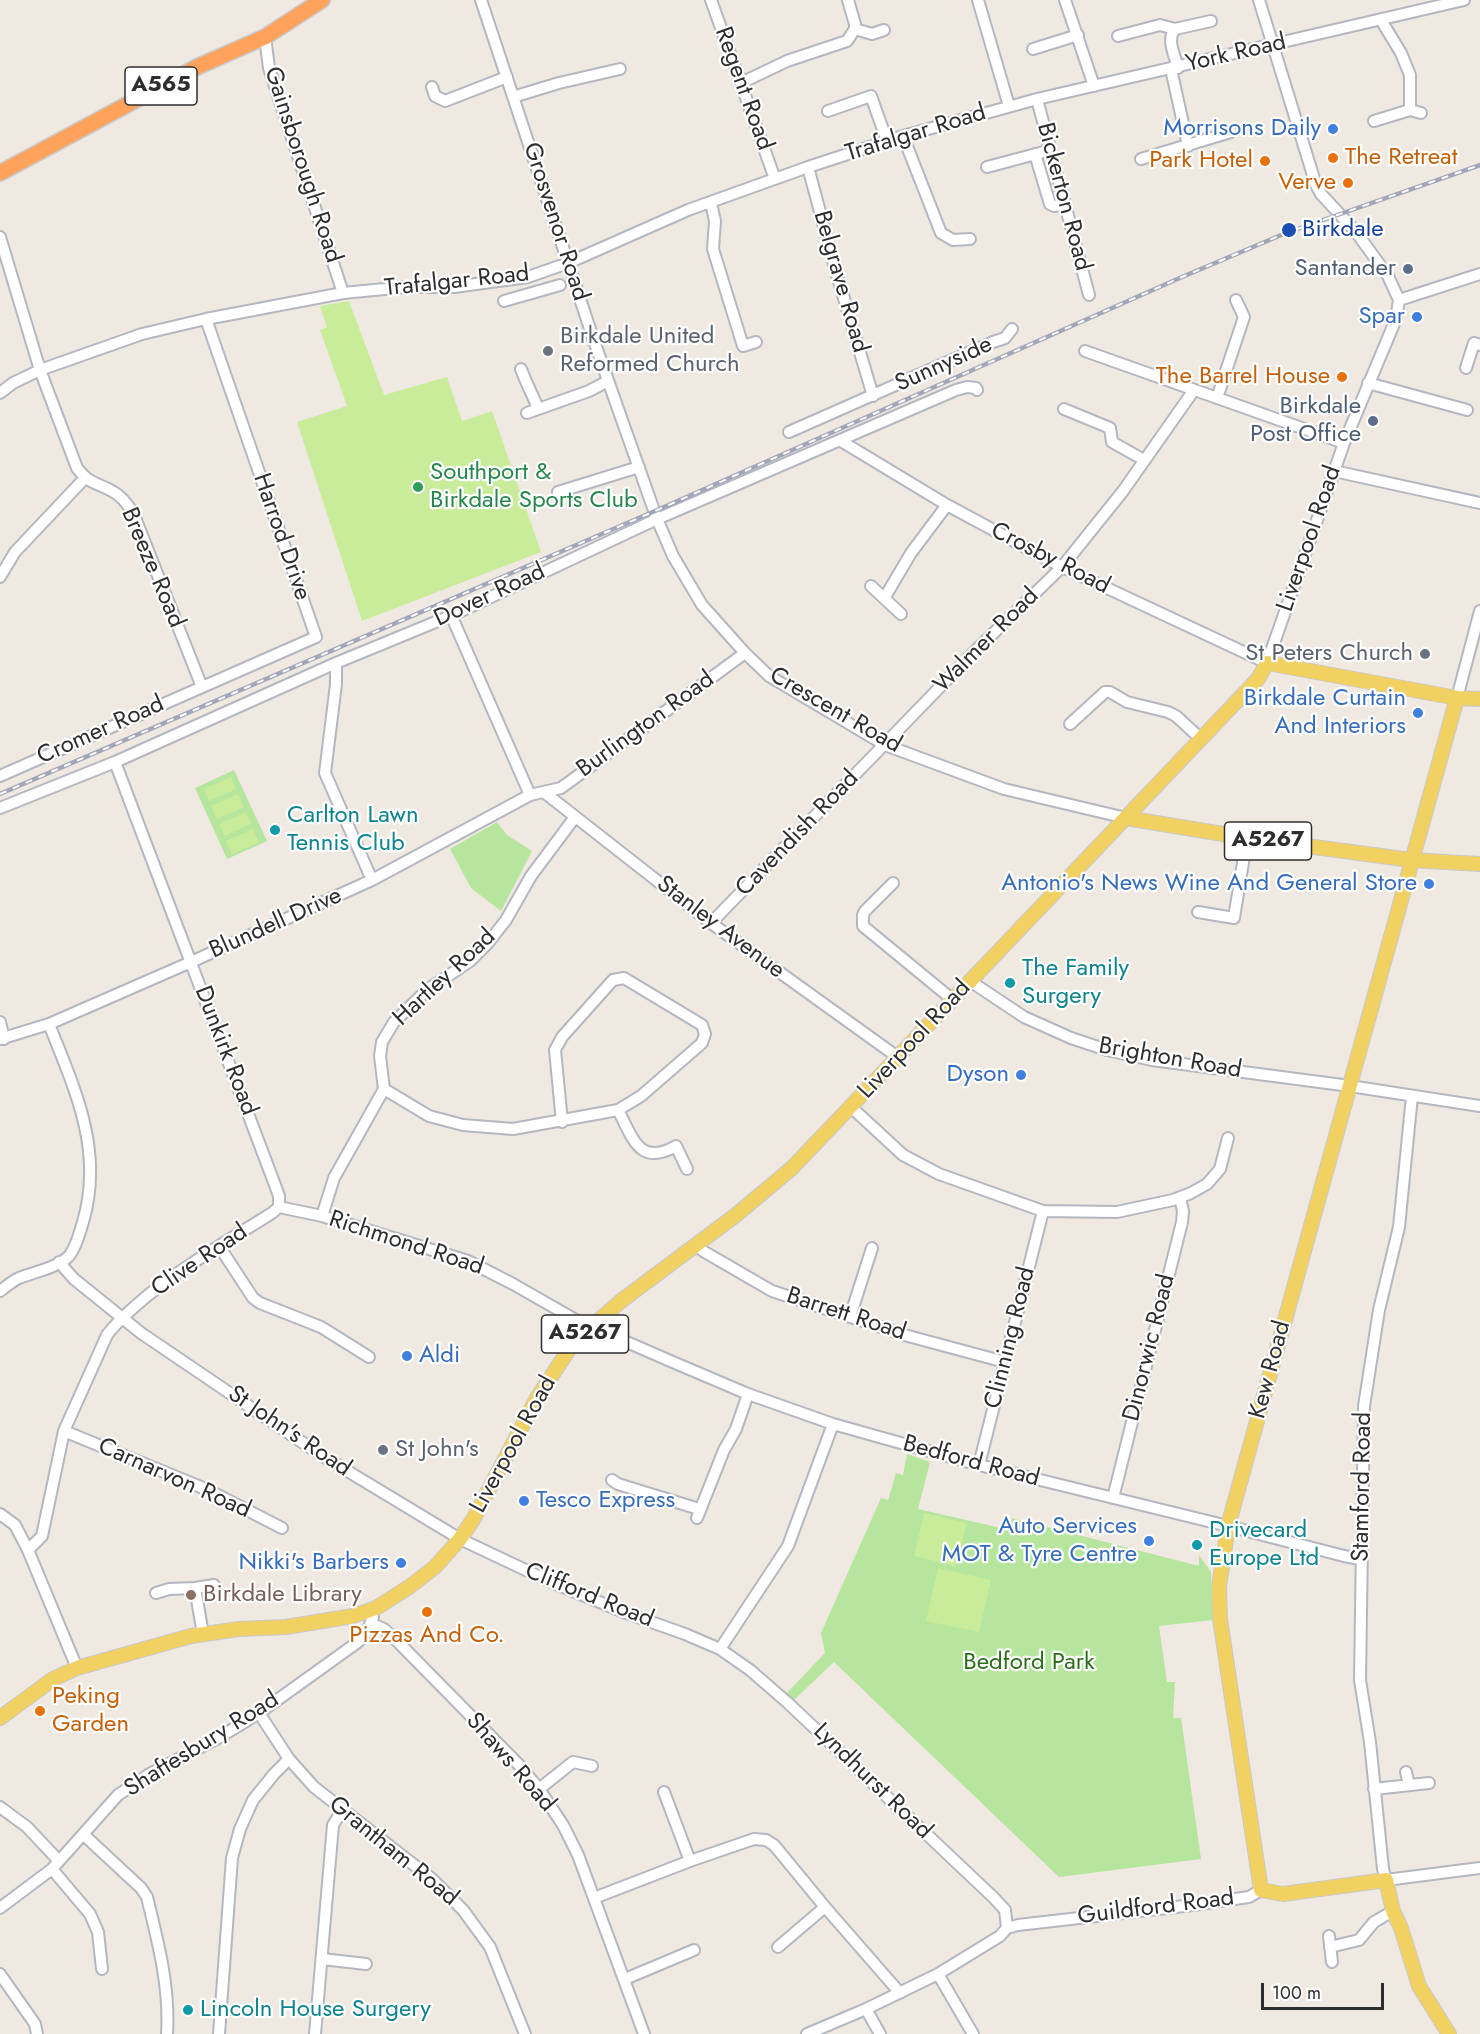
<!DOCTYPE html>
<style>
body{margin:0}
#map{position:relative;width:1480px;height:2034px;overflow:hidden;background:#efe9e1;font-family:Jost,sans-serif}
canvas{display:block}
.scale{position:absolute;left:1261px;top:1983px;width:123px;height:27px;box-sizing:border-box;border:3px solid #2e2e2e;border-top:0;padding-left:8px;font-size:18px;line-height:21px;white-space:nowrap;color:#2e2e2e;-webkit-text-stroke:4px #fff;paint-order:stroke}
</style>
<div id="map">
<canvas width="1480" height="2034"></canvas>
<div class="scale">100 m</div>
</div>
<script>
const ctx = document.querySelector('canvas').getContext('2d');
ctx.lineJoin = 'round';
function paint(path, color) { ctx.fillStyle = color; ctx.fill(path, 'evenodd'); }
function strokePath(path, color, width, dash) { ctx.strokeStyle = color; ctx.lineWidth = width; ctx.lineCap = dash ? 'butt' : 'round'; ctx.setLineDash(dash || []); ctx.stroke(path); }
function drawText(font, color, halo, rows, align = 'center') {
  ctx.font = font + ' Jost,sans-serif'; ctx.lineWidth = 4.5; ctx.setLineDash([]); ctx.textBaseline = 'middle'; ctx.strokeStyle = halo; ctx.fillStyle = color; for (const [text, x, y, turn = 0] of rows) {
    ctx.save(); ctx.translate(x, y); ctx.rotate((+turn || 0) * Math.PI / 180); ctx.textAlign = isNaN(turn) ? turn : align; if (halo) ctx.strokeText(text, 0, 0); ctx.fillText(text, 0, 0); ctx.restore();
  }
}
const green = new Path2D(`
 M234,770l33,71 -40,18 -32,-71z
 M497,822l10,13 25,16 -31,60 -30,-23 -21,-39z
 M907,1454l23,8 -12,47 92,21 2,-12 187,48v-11l12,17 2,48 -54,6 8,56h8l-2,36h8l20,141 -142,18 -225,-215 -40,38 -7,-7 38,-40 -4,-20 60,-135 7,2 8,-27 7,2z`);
const pitch = new Path2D(`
 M349,301l35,94 63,-18 15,44 30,-10 49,141 -179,69 -65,-199 50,-16 -27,-76 7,-3 -7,-21z
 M231,777l5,12 -27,12 -5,-12z
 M238,794l6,13 -27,12 -6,-13z
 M246,812l5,12 -26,12 -6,-12z
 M253,829l6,13 -27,12 -6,-13z
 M924,1513l43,10 -11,43 -42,-10z
 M938,1568l53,12 -12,52 -53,-11z`);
const minor = new Path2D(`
 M481,0l112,338 64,181 16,37 29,49 43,48 24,23 116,69 119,44 122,29
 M711,0l64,179
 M978,0l31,106
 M1065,0l29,86
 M1381,20l20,33 9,22v35
 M855,29l17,5 12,-4
 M1118,36l42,-11 15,4
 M265,37l4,31 74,225
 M1033,49l45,-14
 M1178,68c-3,-12 -12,-29 -3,-39l36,-8
 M1171,69l17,77
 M741,83l46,-22 60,-20 8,-12v-5l-7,-24
 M432,87l3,9 10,5 62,-24
 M513,97l46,-14 61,-14
 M1037,99l52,196
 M828,111l43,-15 16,45
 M1374,121l36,-11 11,3
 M903,136l38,97 12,7 17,-1
 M1035,154l15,50 4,2 11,-2
 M1141,159l90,-27
 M808,167l27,101 38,128
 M987,167l64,-17
 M711,203l4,18 -2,28 30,97 13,-4
 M0,237l40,133 37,98c11,15 18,14 33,22 11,5 18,14 24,25l68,172
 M1399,300l81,-26
 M504,301l56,-16
 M1085,351l259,92
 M1466,368l8,-25 6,2
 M521,369c5,14 12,26 17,40
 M1368,383l99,27
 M0,393l13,-10 27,-13 102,-36 64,-15 137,-26 62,-6h49l74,-10 40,-14 120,-53 120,-43 95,-31 134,-37 427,-99
 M1217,398l27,-81 -8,-17
 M1064,409l46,19 2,14 32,18
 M527,413l62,-22 19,-10
 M789,432l204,-90 12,-4 7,-9
 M841,441l106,64 115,62 205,96 77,-220 52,-124 3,-19 -11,-24 -32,-44 -35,-38 -5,-9 -57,-185
 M1334,471l146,32
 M558,492l81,-25
 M0,577l15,-25 69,-73
 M871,586l30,28
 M885,597l26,-44 36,-48
 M451,615l79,180
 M336,663v21l-11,89 47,107
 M1457,698l23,-87
 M1070,724l35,-32h5l17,10 41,10 8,4 25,23
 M115,762l160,423 4,11v11
 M0,776l316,-139 -110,-318
 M545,793l166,130 188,135
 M0,808l115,-46 221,-99 119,-49 202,-95 299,-129 11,-3 9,1 1,2
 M893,883l-28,28 -2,4v11l90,74
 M1198,912l36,6 13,-80
 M711,923l262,-270 89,-86 61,-76 71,-101
 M970,981l54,36 47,21 36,12 45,10 198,26 130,20
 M0,1022l4,17
 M0,1039l49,-15 142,-62 181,-82 158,-85 31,-7 184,-135
 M384,1089l45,27 34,9 50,4 105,-19 23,-14 61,-53 3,-9 -3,-9 -78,-47 -11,2 -51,57 -7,13 7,72
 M1412,1096l-13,131 -20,83 -15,96 -4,274 10,62 13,127 3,11 94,-12
 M851,1107l52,48 36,19 104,37 74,1 56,-12 18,-7 16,-9 13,-15 8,-31
 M618,1110c15,28 21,57 58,36l11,23
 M279,1207l43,9 146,45 45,23 77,44
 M322,1216l12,-38 50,-89 -4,-33 2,-14 12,-20 33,-32 43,-29 18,-18 18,-23 25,-44 44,-59
 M697,1244l6,7 69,40 136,45 97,26
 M219,1246l34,52 7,5 61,24 48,30
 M59,1262l15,17 67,54 180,122 139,84 91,43 75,31 59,21 35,15 30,21 38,33 206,195 11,12 2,18
 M0,1291c6,-4 12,-10 19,-13 15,-6 38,-10 50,-22 8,-10 10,-22 14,-34 21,-72 -8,-132 -34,-198
 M850,1317l22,-69
 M595,1324l11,9 69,30 73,31 85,30 146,41 249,61 116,30 16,3
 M64,1431l144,59 74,38
 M979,1465l64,-254
 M612,1480l6,4 81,25
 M1113,1498l69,-276 1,-11 -3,-13
 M0,1514l15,11 13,25 49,118
 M697,1518l27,-68 12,-21 12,-35
 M28,1550l14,-14 22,-105 43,-96c11,-15 26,-27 40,-39 39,-31 82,-56 125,-83l7,-6
 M195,1588l19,-3
 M156,1593l13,-4 26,-1 8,46
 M371,1623l13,6 16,15 119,121 20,24 24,36 15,30 66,179
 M720,1649l68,-103 45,-122
 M259,1713l30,46 25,28 118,92 31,31 27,37 35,87
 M1406,1772l3,13
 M539,1789l34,-27 19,4
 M1374,1789l55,-6
 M664,1792l26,69
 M0,1807l27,20 32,34
 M84,1835l57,53 6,9c11,45 23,90 20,137
 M52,1869l38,45 8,18 4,37
 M594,1898l96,-37 64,-22 12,1 8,5 51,62 75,86
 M0,1908l52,-39 66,-74 30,-20 72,-38 39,-24 99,-71 9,-10 6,-15
 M1329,1936l3,26
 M778,1947l47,-40
 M1330,1947l29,-7 15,-18 19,-11
 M322,1959l44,5
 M0,1974l35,50 2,10
 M938,1974l35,60
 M625,1979l69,-29
 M866,2009l14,25
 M219,2034l13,-176 8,-29 13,-29 21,-26 15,-15
 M315,2034l18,-209 9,-14
 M807,2034l59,-25 72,-35 62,-38 7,-8 11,-3 175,-20 56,-8 12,-7`);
const major = new Path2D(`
 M1126,818l121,20 164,22 69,4
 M0,1718l53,-39 24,-11 114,-32 48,-7 47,-2 67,-11 23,-8 33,-21 26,-20 25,-28 14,-21 63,-120 33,-50 20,-20 31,-27 115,-86 56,-47 466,-489 9,-16 190,35 23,1
 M1449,2034l-30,-48 -18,-58 -8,-17 -7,-31 -103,14 -22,-4 -41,-271 -1,-32 9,-61 229,-828`);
const highway = new Path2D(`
 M0,173l199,-107 66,-29 57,-37`);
const rail = new Path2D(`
 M0,794l655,-283 527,-234 104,-44 194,-68`);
const markers = [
 [1333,129,6,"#3f7fe0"],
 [1333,158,6,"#e8710a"],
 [1265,161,6,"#e8710a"],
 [1348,183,6,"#e8710a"],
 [1289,230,8,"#1a4fb4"],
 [1408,269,6,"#5c6f8a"],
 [1417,317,6,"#3f7fe0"],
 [548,351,6,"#6b7280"],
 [1342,377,6,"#e8710a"],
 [1373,421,6,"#5c6f8a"],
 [418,487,6,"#2e9e5b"],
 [1425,654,6,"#6b7280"],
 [1418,713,6,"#3f7fe0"],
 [275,830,6,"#0f9aa8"],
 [1429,884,6,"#3f7fe0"],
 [1010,983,6,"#0f9aa8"],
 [1021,1075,6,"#3f7fe0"],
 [407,1356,6,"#3f7fe0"],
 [383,1450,6,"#6b7280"],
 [524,1501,6,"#3f7fe0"],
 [1149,1541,6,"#3f7fe0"],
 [1197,1545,6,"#0f9aa8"],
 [401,1563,6,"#3f7fe0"],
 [191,1595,6,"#8d6e63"],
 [427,1612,6,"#e8710a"],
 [40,1711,6,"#e8710a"],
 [188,2010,6,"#0f9aa8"]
];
const shields = [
 [161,86,72],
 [1268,841,87],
 [585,1334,87]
];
const shieldNames = [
 ["A565",161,86],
 ["A5267",1268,841],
 ["A5267",585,1334]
];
const streetNames = [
 ["York Road",1236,54,-13],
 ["Regent Road",743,89,70],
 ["Trafalgar Road",916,134,-17],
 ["Gainsborough Road",302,165,72],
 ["Bickerton Road",1063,197,75],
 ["Grosvenor Road",555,222,72],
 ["Trafalgar Road",457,282,-6],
 ["Belgrave Road",840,282,74],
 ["Sunnyside",944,365,-24],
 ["Harrod Drive",281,537,71],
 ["Liverpool Road",1310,539,-71],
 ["Crosby Road",1050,559,27],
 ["Breeze Road",152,568,67],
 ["Dover Road",490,596,-25],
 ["Walmer Road",987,641,-45],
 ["Crescent Road",835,711,30],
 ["Burlington Road",646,725,-36],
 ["Cromer Road",101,731,-24],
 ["Cavendish Road",798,834,-46],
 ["Blundell Drive",276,924,-24],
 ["Stanley Avenue",720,928,37],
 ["Hartley Road",445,978,-43],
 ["Liverpool Road",915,1040,-47],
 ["Dunkirk Road",225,1051,69],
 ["Brighton Road",1170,1059,10],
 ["Richmond Road",406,1244,18],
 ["Clive Road",200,1261,-34],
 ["Barrett Road",846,1315,18],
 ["Clinning Road",1011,1338,-76],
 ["Dinorwic Road",1150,1348,-76],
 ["Kew Road",1271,1370,-75],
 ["St John's Road",289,1432,34],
 ["Liverpool Road",514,1445,-61],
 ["Bedford Road",971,1462,15],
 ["Carnarvon Road",174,1479,24],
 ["Stamford Road",1363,1487,-89],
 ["Clifford Road",589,1596,22],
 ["Shaftesbury Road",202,1745,-32],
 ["Shaws Road",510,1763,49],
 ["Lyndhurst Road",872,1782,44],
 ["Grantham Road",393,1852,39],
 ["Guildford Road",1156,1908,-7]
];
const shopNames = [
 ["Morrisons Daily",1321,129],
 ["Spar",1405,317],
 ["Birkdale Curtain",1406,699],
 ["And Interiors",1406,727],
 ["Antonio's News Wine And General Store",1417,884],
 ["Dyson",1009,1075],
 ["Aldi",419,1356,"left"],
 ["Tesco Express",536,1501,"left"],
 ["Auto Services",1137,1527],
 ["MOT & Tyre Centre",1137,1555],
 ["Nikki's Barbers",389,1563]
];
const foodNames = [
 ["The Retreat",1345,158,"left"],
 ["Park Hotel",1253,161],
 ["Verve",1336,183],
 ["The Barrel House",1330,377],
 ["Pizzas And Co.",427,1636,"center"],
 ["Peking",52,1697,"left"],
 ["Garden",52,1725,"left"]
];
const transitNames = [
 ["Birkdale",1302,230]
];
const serviceNames = [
 ["Santander",1396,269],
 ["Birkdale",1361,407],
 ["Post Office",1361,435]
];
const worshipNames = [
 ["Birkdale United",560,337],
 ["Reformed Church",560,365],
 ["St Peters Church",1413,654,"right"],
 ["St John's",395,1450]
];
const leisureNames = [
 ["Southport &",430,473],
 ["Birkdale Sports Club",430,501]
];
const cultureNames = [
 ["Carlton Lawn",287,816],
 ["Tennis Club",287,844],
 ["The Family",1022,969],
 ["Surgery",1022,997],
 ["Drivecard",1209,1531],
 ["Europe Ltd",1209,1559],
 ["Lincoln House Surgery",200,2010]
];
const educationNames = [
 ["Birkdale Library",203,1595]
];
const parkNames = [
 ["Bedford Park",1029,1663]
];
paint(green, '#b6e59e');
paint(pitch, '#c9ec9a');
strokePath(minor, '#b4b7c1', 14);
strokePath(major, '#c9c9c9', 16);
strokePath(highway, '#c9c9c9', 18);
strokePath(minor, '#fff', 10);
strokePath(major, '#f2d163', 14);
strokePath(highway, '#ffa35c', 15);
strokePath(rail, '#a3a6b8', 4.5);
strokePath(rail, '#fff', 2, [7]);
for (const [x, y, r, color] of markers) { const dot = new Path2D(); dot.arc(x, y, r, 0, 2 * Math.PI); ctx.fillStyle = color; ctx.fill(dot); strokePath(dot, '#fff', 2); }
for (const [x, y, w] of shields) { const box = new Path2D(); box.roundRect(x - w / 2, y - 19, w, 38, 4.5); ctx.fillStyle = '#fff'; ctx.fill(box); strokePath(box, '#2e2e2e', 1.5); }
drawText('bold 22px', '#2e2e2e', null, shieldNames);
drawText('24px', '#2e2e2e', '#fff', streetNames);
drawText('24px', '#366cbe', '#fff', shopNames, 'right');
drawText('24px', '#c56008', '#fff', foodNames, 'right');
drawText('24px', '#164399', '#fff', transitNames, 'left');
drawText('24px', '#4e5e75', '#fff', serviceNames, 'right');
drawText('24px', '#5b616d', '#fff', worshipNames, 'left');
drawText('24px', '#27864d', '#fff', leisureNames, 'left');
drawText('24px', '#0d838f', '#fff', cultureNames, 'left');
drawText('24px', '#785e54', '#fff', educationNames, 'left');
drawText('24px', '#2c6e1b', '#fff', parkNames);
</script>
